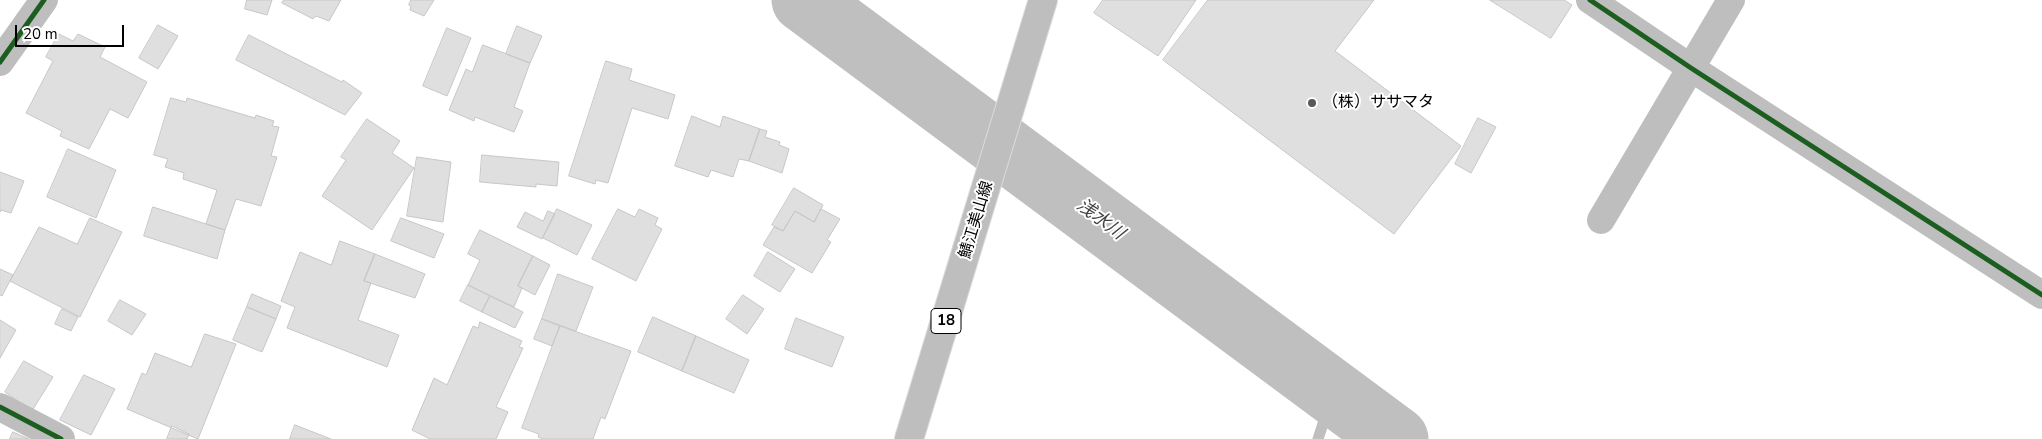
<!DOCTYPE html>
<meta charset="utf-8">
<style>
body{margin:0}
#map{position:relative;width:2042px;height:439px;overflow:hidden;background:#fff;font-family:"Nunito Sans",sans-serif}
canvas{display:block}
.scale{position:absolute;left:15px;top:25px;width:109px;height:22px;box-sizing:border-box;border:2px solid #000;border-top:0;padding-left:6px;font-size:15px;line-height:18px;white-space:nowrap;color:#000;-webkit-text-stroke:4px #fff;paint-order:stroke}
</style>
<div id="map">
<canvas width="2042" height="439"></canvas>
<div class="scale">20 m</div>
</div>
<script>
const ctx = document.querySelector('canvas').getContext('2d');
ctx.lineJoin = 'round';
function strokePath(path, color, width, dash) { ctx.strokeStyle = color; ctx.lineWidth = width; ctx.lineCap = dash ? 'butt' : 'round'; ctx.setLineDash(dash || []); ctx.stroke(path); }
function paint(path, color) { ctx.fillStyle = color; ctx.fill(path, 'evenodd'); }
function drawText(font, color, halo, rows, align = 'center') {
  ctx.font = font + ' "Nunito Sans","Noto Sans JP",sans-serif'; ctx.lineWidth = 4; ctx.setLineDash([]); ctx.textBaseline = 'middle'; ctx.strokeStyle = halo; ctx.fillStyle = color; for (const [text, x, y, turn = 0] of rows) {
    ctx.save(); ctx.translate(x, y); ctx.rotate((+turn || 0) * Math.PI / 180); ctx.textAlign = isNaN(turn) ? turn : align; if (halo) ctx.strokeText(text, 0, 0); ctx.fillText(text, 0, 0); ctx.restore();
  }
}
const stream = new Path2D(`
 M1318,439l15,-46`);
const river = new Path2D(`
 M804,0l592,439`);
const building = new Path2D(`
 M247,0h25l-5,15 -22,-6z
 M284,0h57l-12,21 -13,-5 -3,3 -31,-16z
 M411,0h23l-10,16 -14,-6 1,-4 -2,-1z
 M1103,0h93l-38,56 -64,-43z
 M1208,0h166l-39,51 126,95 -67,88 -231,-174z
 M1490,0h74l8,5 -21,33z
 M158,25l20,11 -20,33 -19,-11z
 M517,26l25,10 -12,27 -24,-9z
 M447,28l24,10 -24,58 -24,-10z
 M59,34l14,7 5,-7 27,13 -5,10 47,25 -19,36 -18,-9 -21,40 -29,-13 2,-5 -36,-18 27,-52 -7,-4z
 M249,35l93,47 1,-2 19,13 -17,22 -109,-55z
 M483,45l47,18 -16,44 9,4 -9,21 -39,-15 -1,4 -25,-11 17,-41 6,3z
 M606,61l26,8 -3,11 46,15 -7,24 -36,-11 -24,75 -12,-3 -1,4 -26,-8z
 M171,98l15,4 1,-4 68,20 1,-3 18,6 -2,5 7,1 -8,29 6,1 -16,49 -25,-7 -11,31 -19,-6 11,-34 -34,-11 1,-6 -19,-6 3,-8 -14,-4z
 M692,116l28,11 3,-11 37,13 -11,32 -10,-2 -6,18 -22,-7 -3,7 -33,-11z
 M1478,118l18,9 -25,46 -16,-9z
 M367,119l33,22 -8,12 22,15 -42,62 -50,-34 24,-36 -5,-3z
 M760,129l7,2 -2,6 15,5 -1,3 10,4 -7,24 -33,-12z
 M68,149l48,21 -20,48 -49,-21z
 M482,155l77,7 -2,24 -21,-2v3l-56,-5z
 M417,157l34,5 -8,60 -36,-6z
 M0,172l24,9 -13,32 -10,-3 -1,2z
 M794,188l29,17 -9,17 -19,-11 -12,20 -11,-6z
 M153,207l72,23 -8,29 -73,-23z
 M557,209l35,16 -15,30 -34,-17z
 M618,209l17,8 4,-8 19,9 -3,7 7,4 -26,52 -44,-22z
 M821,209l19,10 -13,21 4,2 -19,31 -49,-28 11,-18 9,4 12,-20 19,11z
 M548,211l7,3 -13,25 -25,-12 8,-15 18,9z
 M90,218l32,14 -42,85 -70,-36 29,-54 38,17z
 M401,218l43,16 -10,24 -43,-17z
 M480,230l53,26 -15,30 4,2 -8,19 -46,-22 12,-25 -12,-6z
 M340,241l35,13 -11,27 7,2 -13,37 41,15 -12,32 -100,-39 8,-21 -14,-6 19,-49 31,13z
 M768,252l27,17 -15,23 -26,-16z
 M375,254l50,20 -10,24 -51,-17z
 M533,256l17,9 -15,30 -17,-9z
 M0,269l13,6 -11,21 -2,-1z
 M558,274l35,13 -17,44 -34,-12z
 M468,285l22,11 -8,16 -22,-11z
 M252,294l29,12 -5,13 -29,-12z
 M743,295l21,14 -17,25 -21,-15z
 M490,296l33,16 -8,16 -33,-16z
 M120,300l26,14 -14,21 -24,-14z
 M247,307l29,12 -14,33 -29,-12z
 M62,309l16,8 -7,14 -16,-7z
 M653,317l43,19 -14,35 -44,-19z
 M796,318l48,19 -12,30 -47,-18z
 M542,319l18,7 -8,20 -18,-7z
 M0,320l16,10 -16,28z
 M480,322l42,19 -3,6 4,1 -27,59 12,5 -12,27h-66l-18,-9 22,-52 13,7 26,-59 5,2z
 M560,326l71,25 -26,68 -4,-2 -8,22h-50l-5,-2 1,-3 -17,-6z
 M205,334l31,10 -38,95 -71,-30 15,-36 4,2 9,-22 36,14z
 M696,336l53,24 -15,33 -52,-22z
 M24,361l29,16 -21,34 -27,-19z
 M84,375l31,14 -24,46 -31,-15z
 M295,425l36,14h-41z
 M172,426l17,8 -2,5h-20z
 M13,432l16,7h-19z`);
const street = new Path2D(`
 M1590,0l101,68 351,227
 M0,62l44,-62
 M1601,220l130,-220
 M0,407l61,32`);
const primary = new Path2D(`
 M909,439l134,-439`);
const cycleway = new Path2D(`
 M1590,0l101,68 351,227
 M0,62l44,-62
 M0,407l61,32`);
const markers = [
 [1312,103,5,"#595959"]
];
const shields = [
 [946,321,30]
];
const shieldNames = [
 ["18",946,321]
];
const poiNames = [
 ["（株）ササマタ",1322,103]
];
const streetNames = [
 ["鯖江美山線",977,220,-73]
];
const waterNames = [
 ["浅水川",1100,220,37]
];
strokePath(stream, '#bfbfbf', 11);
strokePath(river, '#bfbfbf', 65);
paint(building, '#dfdfdf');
strokePath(building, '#c7c7c7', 1);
strokePath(primary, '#dbdbdb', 30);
strokePath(street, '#bebebe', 28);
strokePath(primary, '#bebebe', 28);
strokePath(cycleway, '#1b5e20', 5);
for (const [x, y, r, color] of markers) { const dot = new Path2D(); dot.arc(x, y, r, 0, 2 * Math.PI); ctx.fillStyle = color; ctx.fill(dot); strokePath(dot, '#fff', 2); }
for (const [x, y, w] of shields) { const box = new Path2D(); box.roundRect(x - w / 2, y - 12.5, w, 25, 4); ctx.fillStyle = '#fff'; ctx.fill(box); strokePath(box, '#000', 1); }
drawText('bold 15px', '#000', null, shieldNames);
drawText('16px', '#000', '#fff', poiNames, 'left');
drawText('16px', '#000', '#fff', streetNames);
drawText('italic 18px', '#444', '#fff', waterNames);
</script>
